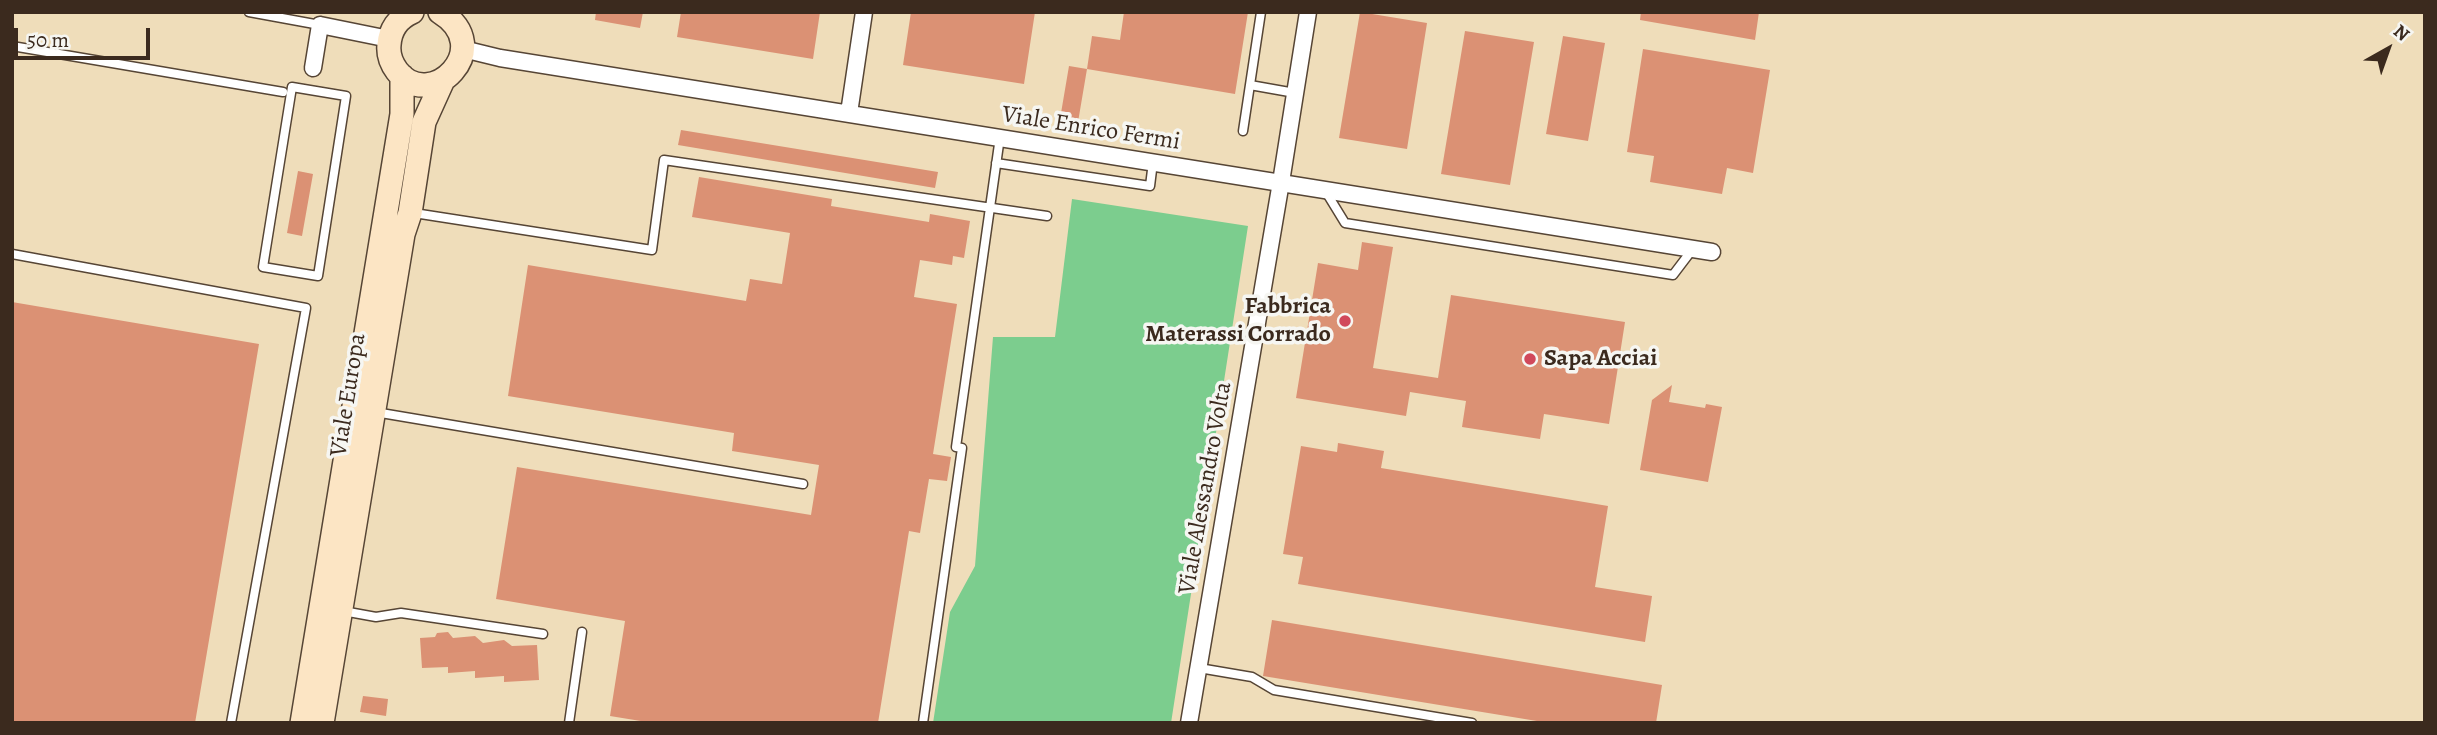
<!DOCTYPE html>
<style>
body{margin:0}
#map{position:relative;width:2437px;height:735px;overflow:hidden;background:#efddba;font-family:Alegreya,serif}
canvas{display:block}
.frame{position:absolute;inset:0;border:14px solid #3b2a1e;pointer-events:none}
.north{position:absolute;left:2353px;top:14px;width:70px;height:70px;-webkit-text-stroke:5px #f6f6f2;paint-order:stroke;rotate:40deg;font-size:19px;font-weight:700;line-height:28px;text-align:center;color:#3b2a1e}
.north::after{content:'';display:block;margin:auto;width:24px;height:32px;background:#3b2a1e;clip-path:polygon(50% 0,100% 100%,50% 72%,0 100%)}
.scale{position:absolute;left:14px;top:28px;width:136px;height:32px;box-sizing:border-box;border:4px solid #3b2a1e;border-top:0;padding-left:9px;font-size:21px;line-height:24px;white-space:nowrap;color:#3b2a1e;-webkit-text-stroke:5px #f6f6f2;paint-order:stroke}
</style>
<div id="map">
<canvas width="2437" height="735"></canvas>
<div class="frame"></div>
<div class="north">N</div>
<div class="scale">50 m</div>
</div>
<script>
const ctx = document.querySelector('canvas').getContext('2d');
ctx.lineJoin = 'round';
function paint(path, color) { ctx.fillStyle = color; ctx.fill(path, 'evenodd'); }
function strokePath(path, color, width, dash) { ctx.strokeStyle = color; ctx.lineWidth = width; ctx.lineCap = dash ? 'butt' : 'round'; ctx.setLineDash(dash || []); ctx.stroke(path); }
function drawText(font, color, halo, rows, align = 'center') {
  ctx.font = font + ' Alegreya,serif'; ctx.lineWidth = 7; ctx.setLineDash([]); ctx.textBaseline = 'middle'; ctx.strokeStyle = halo; ctx.fillStyle = color; for (const [text, x, y, turn = 0] of rows) {
    ctx.save(); ctx.translate(x, y); ctx.rotate((+turn || 0) * Math.PI / 180); ctx.textAlign = isNaN(turn) ? turn : align; if (halo) ctx.strokeText(text, 0, 0); ctx.fillText(text, 0, 0); ctx.restore();
  }
}
const green = new Path2D(`
 M1072,199l176,27 -77,497h-238l17,-111 25,-46 18,-229h62z`);
const building = new Path2D(`
 M596,12h47l-3,16 -45,-8z
 M681,12h139l-7,47 -136,-22z
 M911,12h124l-11,72 -121,-19z
 M1124,12h124l-13,82 -148,-25 5,-33 28,4z
 M1360,12l67,11 -20,126 -68,-11z
 M1641,12h118l-4,28 -115,-20z
 M1465,31l69,11 -24,143 -69,-11z
 M1563,36l42,7 -17,98 -42,-7z
 M1643,49l127,21 -17,103 -26,-5 -5,26 -72,-12 4,-26 -27,-4z
 M1069,66l18,3 -9,53 -18,-3z
 M681,130l257,42 -3,16 -257,-43z
 M298,171l15,3 -11,62 -15,-3z
 M699,177l133,22 -1,7 98,16 1,-8 40,7 -6,37 -11,-2 -1,9 -32,-5 -6,37 43,7 -24,150 18,3 -4,24 -18,-2 -9,54 -11,-2 -31,192h-225l-43,-7 15,-95 -129,-22 21,-132 294,48 8,-50 -87,-14 2,-18 -226,-37 20,-131 218,36 4,-22 32,5 8,-51 -98,-16z
 M1362,242l31,5 -20,121 65,10 13,-83 174,27 -16,102 -65,-10 -4,25 -78,-12 4,-26 -56,-9 -4,24 -110,-18 22,-135 40,7z
 M12,302l247,42 -64,379h-183z
 M1672,385l-3,17 36,6 1,-4 16,3 -14,75 -68,-12 12,-70z
 M1338,443l46,8 -3,17 227,38 -13,81 57,9 -7,46 -347,-58 5,-27 -20,-3 18,-108 36,6z
 M1272,620l390,65 -6,38h-107l-286,-47z
 M448,632l5,6 22,-2 8,7 21,-3 8,6 25,-1 2,35 -35,2v-6l-29,2v-7l-27,2v-6l-26,1 -2,-30 15,-1 2,-4z
 M363,696l25,3 -2,17 -26,-4z`);
const lane = new Path2D(`
 M249,12l71,13
 M12,46l271,46
 M1250,85l45,8
 M292,87l54,9 -28,180 -55,-9z
 M1243,131l18,-119
 M996,163l154,23 3,-24
 M1326,192l19,31 328,52 19,-25
 M414,213l238,37 12,-90 383,56
 M12,254l294,54 -75,415
 M375,412l428,72
 M343,611l33,6 25,-4 142,21
 M1199,668l53,9 22,13 198,33
 M569,723l13,-91
 M923,723l39,-275 -6,-1 44,-310`);
const street = new Path2D(`
 M463,49l37,9 1212,194
 M313,68l7,-43 69,14
 M849,113l15,-101
 M1189,723l92,-541 27,-170`);
const secondary = new Path2D(`
 M412,12c-14,6 -22,18 -23,33 -1,10 2,18 8,26 33,43 101,-23 43,-59
 M302,723l100,-609v-38
 M322,723l81,-489 7,-21 14,-91 19,-42`);
const markers = [
 [1345,321,7,"#d1495b"],
 [1530,359,7,"#d1495b"]
];
const streetNames = [
 ["Viale Enrico Fermi",1091,129,9],
 ["Viale Europa",349,395,-81],
 ["Viale Alessandro Volta",1206,488,-80]
];
const poiNames = [
 ["Fabbrica",1331,307],
 ["Materassi Corrado",1331,335],
 ["Sapa Acciai",1544,359,"left"]
];
paint(green, '#7ccd8e');
paint(building, '#db9174');
strokePath(lane, '#564535', 11);
strokePath(street, '#564535', 19);
strokePath(secondary, '#564535', 26);
strokePath(lane, '#fff', 8);
strokePath(street, '#fff', 16);
strokePath(secondary, '#fce5c4', 23);
for (const [x, y, r, color] of markers) { const dot = new Path2D(); dot.arc(x, y, r, 0, 2 * Math.PI); ctx.fillStyle = color; ctx.fill(dot); strokePath(dot, '#f6f6f2', 2.5); }
drawText('24px', '#3b2a1e', '#f6f6f2', streetNames);
drawText('bold 24px', '#3b2a1e', '#f6f6f2', poiNames, 'right');
</script>
